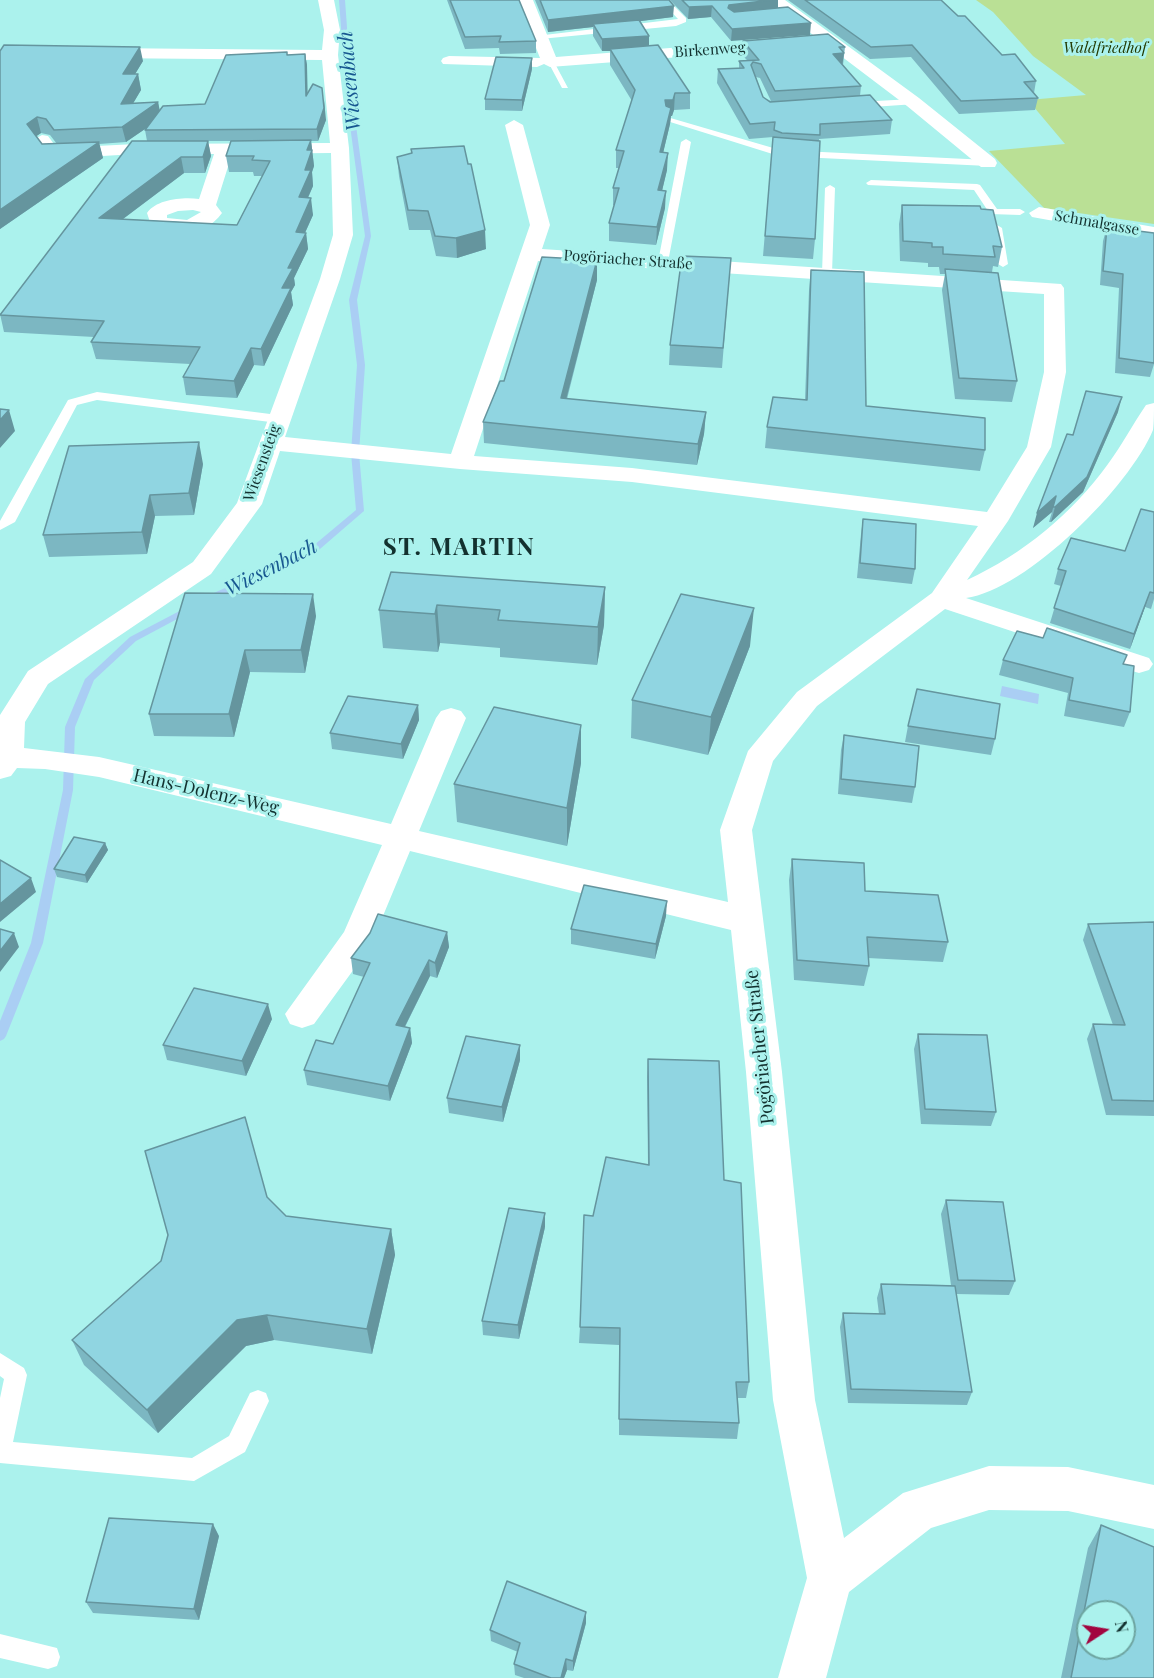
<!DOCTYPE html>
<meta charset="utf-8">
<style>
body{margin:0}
#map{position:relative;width:1154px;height:1678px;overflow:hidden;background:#abf2ed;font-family:"Playfair Display",serif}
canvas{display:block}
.north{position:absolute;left:1076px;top:1600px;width:60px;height:60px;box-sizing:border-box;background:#abf2ed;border:2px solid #6ea5a1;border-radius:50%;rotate:78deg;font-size:16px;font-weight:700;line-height:24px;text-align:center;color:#13312f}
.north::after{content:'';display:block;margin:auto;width:21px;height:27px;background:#a2053f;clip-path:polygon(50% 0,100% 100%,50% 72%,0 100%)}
</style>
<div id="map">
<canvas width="1154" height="1678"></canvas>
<div class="north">N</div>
</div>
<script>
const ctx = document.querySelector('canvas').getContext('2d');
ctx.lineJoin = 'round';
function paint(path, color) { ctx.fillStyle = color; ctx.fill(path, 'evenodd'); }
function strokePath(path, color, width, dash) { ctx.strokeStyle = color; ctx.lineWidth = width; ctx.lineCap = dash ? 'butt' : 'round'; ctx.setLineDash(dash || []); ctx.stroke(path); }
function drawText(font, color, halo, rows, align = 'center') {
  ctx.font = font + ' "Playfair Display",serif'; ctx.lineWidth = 6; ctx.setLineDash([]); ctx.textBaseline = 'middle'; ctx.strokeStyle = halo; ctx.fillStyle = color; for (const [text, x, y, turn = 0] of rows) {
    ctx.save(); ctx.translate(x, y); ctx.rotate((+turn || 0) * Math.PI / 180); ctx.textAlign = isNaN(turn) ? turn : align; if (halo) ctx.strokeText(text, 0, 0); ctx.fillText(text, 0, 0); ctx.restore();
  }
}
const green = new Path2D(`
 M976,0h178v224l-110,-16 -55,-57 76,-7 -37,-44 58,-5 -53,-39 -40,-44z`);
const water = new Path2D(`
 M1002,686l37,8 -1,10 -38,-8z`);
const stream = new Path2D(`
 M339,0h6l7,96 19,140 -14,64 8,65 -6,88 5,58 -51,44 -105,47 -3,-1v-4l102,-46 49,-41 -5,-57 6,-88 -8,-65 16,-64 -19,-140z
 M191,605l5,3 -2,2 -58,31 -42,39 -19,47 -2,63 -30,153 -37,93 -2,3 -4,2v-20l31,-78 32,-153 2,-63 20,-48 45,-42z`);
const service = new Path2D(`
 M660,0h8l18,18v4l-10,4 -136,13 -4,-3 142,-17z
 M547,60h6l15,28h-6z
 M913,99l5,3 -2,2 -59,4 -5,-3 5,-3z
 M667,117l113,33 208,10 5,3 -5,3 -209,-10 -112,-35z
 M686,139l5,3 -23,120 -5,3 -5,-3 23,-120z
 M871,180l106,4 3,1 17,24h23l5,3 -5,3 -30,-1 -16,-24 -106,-5 -2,-2z
 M830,185l5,3 -3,85 -5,3 -5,-3 3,-85z
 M997,225l5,3 6,36 -5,3 -5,-3 -6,-36z
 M97,392l181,23 6,4 -6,4 -181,-23 -20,5 -62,117 -15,8v-9l68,-121z
 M0,1353l24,15 3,7 -14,67 179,16 37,-22 21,-43 8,-3 8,3 3,8 -24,51 -51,29 -194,-18v-65l4,-19 -4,-3z
 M0,1634l57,14 3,9 -3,9 -9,3 -48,-11z`);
const minor = new Path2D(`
 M318,0h16l6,30 -2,25 11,93 4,87 -13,44 -55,158 166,17 79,-229 -25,-100 9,-5 9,5 27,100 -8,24 519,35 3,4 2,84 -15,75 -43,74 -41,59c56,-26 105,-66 141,-116 14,-19 25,-40 38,-59l8,-2c0,8 0,20 -1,27 -23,56 -126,160 -187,168l183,60 4,6 -4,6 -10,3 -10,-3 -184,-61 -128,97 -44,55 -21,69 30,242 33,328 29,138 59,-45 86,-27 79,1 86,18v44l-86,-18 -79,-1 -58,18 -82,64 -23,86h-48l29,-100 -34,-178 -27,-328 -15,-142 -321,-79 -40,96 -56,77 -12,4 -12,-4 -5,-10 59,-82 38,-87 -283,-68 -54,-8 -28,-1 -6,8 -11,3v-64l28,-44 165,-109 44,-59 83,-224 13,-44 -2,-82 -99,1 -16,51 6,8c-17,24 -47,21 -71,12l-4,-12c10,-14 36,-16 52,-14l15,-45h-78l-84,5 -6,-1 -13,-18 9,-5 6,1 9,12 79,-4 194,-1 -8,-83 -223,-2 -8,-5 8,-5 223,2 2,-20zM193,210l8,2 -14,8 -20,-2v-3l11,-4zM538,261l506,33v78l-17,75 -40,65 -355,-44 -158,-12zM280,451l180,18 172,13 346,44 -46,67 -135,99 -49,59 -28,79 8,72 -309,-71 47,-113 -5,-7 -10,-3 -10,3 -5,7 -45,106 -292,-67 -75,-9 1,-26 23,-38 163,-110 51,-70z
 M517,0h16l23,57 228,-18 8,5 -8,5 -234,18 -6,-3 -7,3 -94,-3 -2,-3 2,-3 6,-2 91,2z
 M767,0h18l134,98 76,61 2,4 -2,4h-14l-74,-61z
 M1039,207l115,20v12l-122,-22 -3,-4z`);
const wall = new Path2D(`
 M447,0h72l17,41v12l-36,1 -1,-6 -34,1z
 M535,0h134l4,17 -33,4 9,15v10l41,47v16l-16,1 -2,6h-1l-1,8 -7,29 4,17 -5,20 3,18 -9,37 -47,-4v-18l5,-18h-1v-17l6,-20h-3v-18l16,-49 -22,-36v-14h-8l-9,-15v-9l-45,5z
 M670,0h108v8l-47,33 -20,-24 -23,2z
 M788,0h153l61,55 34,26 -2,12 4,5 -3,12 -76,4 -48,-57 -41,2z
 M743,41l102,6 -2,18 18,21 -1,10 32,24 -2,14 -71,5 -4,100 -2,20 -50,-3 10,-119 -24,2 -32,-56 1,-14 21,-1v-7l8,-1 -5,-5zM756,77l4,1 11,23 -8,-4z
 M0,51l143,10 -8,13h3l3,16 -8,13 25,-1 2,9 45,-7 82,-49 18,-1 2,11v29l19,26 -8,21h-7l3,25 -2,6 1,14 -5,12 5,17 -8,18h1l2,16 -14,29 1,7 -4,7 2,13 -29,61 -10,-1 -17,33 -51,-3 -3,-18 7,-13 -94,-5 -5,-17 3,-5 -90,-5 -4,-18 147,-173 -2,-11v-1l-19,13 -27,2 4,14 -103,71zM41,133l9,2 7,9h-15l-6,-8zM208,141h23l-5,15 3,16h24l1,4h8l-25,49 -114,-6 61,-46h21l6,-17z
 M532,69l-10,42 -37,-1v-11z
 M411,149l75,100 -29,9 -21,-2 -6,-26h-21l-10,-54 -2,-19 14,-3z
 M902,205l79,4 21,38 -4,20 -5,-1 -1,6 25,109 -5,21 -57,-3 -13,-109 3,-16h-5l-1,-7h-11v-4l-28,-2 -1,-37z
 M1107,227l47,6v131l-4,13 -35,-4 4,-85 -19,-3 3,-44z
 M731,258l-9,110 -53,-3 1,-20z
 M597,260v20l-30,119 139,13 -2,22 -7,31 -213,-22 -1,-21 21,-41z
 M811,270l55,136 119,44 -5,21 -215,-23 2,-21 38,-27 4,-110z
 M1118,412l-35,80 -32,30h-2l3,-10 -19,16 40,-93z
 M203,464l-9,51 -39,1 -8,38 -98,3 -6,-22z
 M1154,512v87l-3,10 -6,-2 -15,42 -80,-26 11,-37 -7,-2 4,-15 67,-18z
 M863,519l52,50 -3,15 -55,-6 4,-44z
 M605,587l-1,38 -7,40 -97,-8v-9l-60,-5 -2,9 -55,-4 -4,-38z
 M185,593l131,23 -11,57 -55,-1 -16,65 -80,-1 -5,-22z
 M750,646l-42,109 -77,-17 1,-38z
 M1003,660l121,4 6,48 -6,15 -60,-11 4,-23 -69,-18z
 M418,705l1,15 -16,39 -71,-10 -2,-16z
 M908,726l87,13 -4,16 -86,-13z
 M844,735l71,52 -3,16 -74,-9 3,-44z
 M581,763l-14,83 -110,-24 -3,-38z
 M105,843l3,7 -21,33 -30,-6 -3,-8z
 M792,859l73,32 83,51 -5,20 -75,-4 1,8 -5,20 -70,-6 -5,-100z
 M666,916l-11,43 -84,-15v-15z
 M1154,922v194l-48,-1 -19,-76 6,-15 20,1 -30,-85 5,-16z
 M447,932l2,15 -12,31 -7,-2 -25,51 5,1 2,15 -22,58 -83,-16 -3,-15 29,-26 31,-67 -11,-3 -2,-16z
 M272,1019l-26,57 -79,-16 -4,-15z
 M918,1034l78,78 -5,14 -70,-2 -7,-75z
 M648,1059l76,121 25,202 -3,16h-8l1,25 -2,16 -118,-4v-90l-40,-2 1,-16 13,-111 55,-51 -1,-88z
 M520,1060l-17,62 -54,-9 -2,-15z
 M267,1197l19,19 105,13 4,26 -23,99 -98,-14 -28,6 -88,87 -74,-68 -12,-25z
 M946,1200l69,81 -6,14 -53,-1 16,98 -5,13 -119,-2 -8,-76 3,-14 36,1 -2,-16 4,-14 70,1 -10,-71z
 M545,1227l-26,112 -36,-4 -1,-14z
 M1101,1525l53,153h-93l27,-130z
 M219,1536l-20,84 -106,-7 -7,-11z
 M586,1623l-13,48 -6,-1 -3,8h-40l-9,-3 -1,-11 4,-12 -27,-11 -1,-11z`);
const shadedWall = new Path2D(`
 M772,0h6v11l-49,6 -1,-9 1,-3z
 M674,6l-1,11 -79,10 -1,-3v3l-45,5v-12z
 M712,6l-1,11 -23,2 1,-12z
 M811,23l-1,12 -79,6 1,-12z
 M649,36v12l-39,1v2h-8v-12z
 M140,47l3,14 -17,28 -3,-15z
 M844,53l-2,14 -9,-13z
 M305,54l2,11 1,43 -2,-12z
 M532,58v11l-10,42v-11z
 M138,74l3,16 -17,29 -3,-15z
 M675,93l-1,17 -2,6h-1l-1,8 -11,46 1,-18 5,-35v-17z
 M324,100l2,20 -8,21 -1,-12z
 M158,102l3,16 -35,24 -4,-15z
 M37,117l4,16 -10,7 -4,-16z
 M311,140l3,26 -2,6 1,14 -12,27 -2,-16 6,-27 2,-20z
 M208,141l3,15 -6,17 -2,-16z
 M99,142l4,16 -103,71v-19z
 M668,153l-1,17 -9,38v-18z
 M181,157l3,16 -81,61 -4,-16z
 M666,191l-1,17 -9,37 1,-18z
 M311,198l2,17 -14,31 7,-13 2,16 -14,29 1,7 -4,7 2,13 -29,61 -3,-17 21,-61 14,-56z
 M485,230l1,19 -29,9 -1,-20z
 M597,260v20l-36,139v-21z
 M251,348l3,17 -17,33 -3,-17z
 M1122,397l-4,15 -35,80 -32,30 4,-15z
 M9,410l6,21 -15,17v-28z
 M706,412l-2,22 -7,31 1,-21z
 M199,442l4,22 -9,51 -5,-22z
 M150,495l5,21 -8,38 -5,-22z
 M1056,496l-4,16 -19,16 4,-15z
 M605,587l-1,38 -7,40 1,-38z
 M1150,592l-5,15 -15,42 4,-15z
 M313,594l3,22 -11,57 -4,-23z
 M437,605l3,38 -2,9 -3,-38z
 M754,608l-4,38 -42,109 3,-38z
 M245,650l5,22 -16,65 -5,-23z
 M418,705l1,15 -16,39 -2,-15z
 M581,725v38l-14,83v-38z
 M105,843l3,7 -21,33 -2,-8z
 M31,878l5,14 -36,30v-18z
 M667,901l-1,15 -11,43 1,-15z
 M447,932l2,15 -12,31 -2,-15z
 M14,933l5,14 -19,25v-21z
 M429,960l1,16 -32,64 -2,-15z
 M268,1004l4,15 -26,57 -4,-15z
 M410,1028l2,15 -22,58 -2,-15z
 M520,1045v15l-17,62 -1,-15z
 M545,1213v14l-26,112 -1,-14z
 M391,1229l4,26 -23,99 -5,-25z
 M267,1315l7,25 -28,6 -88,87 -11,-23 90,-90z
 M213,1524l6,12 -20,84 -5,-11z
 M586,1612v11l-13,48v-10z
 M566,1659l1,11 -3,8h-3z`);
const building = new Path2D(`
 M450,0h69l17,41 -37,1 2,-6 -36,1z
 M540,0h129l5,6 -126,14z
 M682,0h90l-43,5 -1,3 6,4 54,-5 23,16 -79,6 -20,-23 -23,1z
 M805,0h136l17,16h7l37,39 13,-1 21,27 -12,1 14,16 -77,3 -49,-56 -41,2z
 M639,20l10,16 -47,3 -9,-15z
 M828,34l17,13h-6l5,6 -11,1 28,32 -86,5 -14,-27 -8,-2 -2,3 12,32 7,5 100,-7 22,25 -72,4v11l-38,-2 -8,-3 1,-8 -25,2 -32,-55 26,-1 -5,-7 20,-1 -16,-19z
 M4,45l136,2 -17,27h15l-17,30 37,-2 -36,25 -68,3 -8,-11 -9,-2 -10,7 15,20 57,-2 -99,68v-159z
 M658,45l32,48h-15l-2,7h-8l1,6 5,2 -11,44 8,1 -10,37 8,1 -9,36 -48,-4 10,-35h-6l11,-37 -8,-1 19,-60 -25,-41z
 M287,52v3l18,-1 1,42 7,-12 9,4 2,20 -7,21 -172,1 18,-24 42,-2 21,-49z
 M496,57l36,1 -10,42 -37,-1z
 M773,137l47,4 -5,98 -50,-3z
 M311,140l-4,10h5l-7,20h6l-12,27 12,1 -15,34 10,1 -18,35h5l-11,20h9l-30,61 -10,-1 -17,33 -51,-4 17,-30 -109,-5 13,-21 -104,-6 132,-174h76l-5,16h-22l-82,61 138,7 33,-64 -18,-1 2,-4h-28l5,-15z
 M464,146l4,18h3l14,66 -29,8 -21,-2 -7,-25 -20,-1 -11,-53 15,-4 -1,-4z
 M902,205l78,1 1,3 12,1 9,37 -9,-1 2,11 -52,-3v-7h-11v-4l-29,-2z
 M1107,227l47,6v130l-35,-5 4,-84 -20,-3z
 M682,256l49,2 -8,90 -53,-3z
 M542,257l55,3 -36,138 145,14 -8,32 -215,-22 17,-41h4z
 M945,269l53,4 19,108 -58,-3z
 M811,270l53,2 2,134 119,12v32l-218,-23 6,-30 34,3z
 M1086,391l36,6 -35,80 -32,30h-2l3,-11 -19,17 30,-79 6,1z
 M0,409l9,1 -9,10z
 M199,442l-10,51 -39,2 -8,37 -99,3 26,-89z
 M1141,509l13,3v81l-4,-1 -16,42 -80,-26 12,-37 -8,-2 13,-31 54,13z
 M863,519l53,5 -1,45 -55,-6z
 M391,572l214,15 -7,40 -100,-7 2,-10 -63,-5 -2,9 -56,-4z
 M185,593l128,1 -12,56h-56l-16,64h-80z
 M681,594l73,14 -43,109 -79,-17z
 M1047,628l80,27 -4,9 11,2 -4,46 -61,-12 4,-22 -70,-18 14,-29 26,7z
 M917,689l83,15 -5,35 -87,-13z
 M348,696l70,9 -17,39 -71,-11z
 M494,707l87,18 -14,83 -113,-24z
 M844,735l75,11 -4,41 -74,-8z
 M74,837l31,6 -20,32 -31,-6z
 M792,859l72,4 1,28 73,4 10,47 -81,-5 2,29 -72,-6z
 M0,860l31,18 -31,26z
 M584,885l83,16 -11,43 -85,-15z
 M378,914l69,18 -12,31 -6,-3 -33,65 14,3 -22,58 -84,-16 12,-30 17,4 37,-81 -19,-5 19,-25z
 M1154,922v179l-42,-1 -19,-76 32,1 -37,-101z
 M0,929l14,4 -14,18z
 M194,988l74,16 -26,57 -79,-16z
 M918,1034l69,1 9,77 -71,-3z
 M466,1036l54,9 -18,62 -55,-9z
 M648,1059l71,2 5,119 17,3 8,199h-13l3,41 -120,-4 1,-91 -40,-1 4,-112 9,1 13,-59 43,8z
 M245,1117l22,80 19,19 105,13 -24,100 -100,-14 -30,5 -90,90 -75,-70 89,-79 7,-26 -23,-84z
 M946,1200l57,2 12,79 -57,-1z
 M509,1208l36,5 -27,112 -36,-4z
 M881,1284l74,2 17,106 -121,-3 -8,-76 42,1z
 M109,1518l104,6 -19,85 -108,-7z
 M1101,1525l53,22v131h-83zM1088,1612h36v36h-36z
 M507,1581l79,31 -13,49 -7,-2 -5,19h-10l-37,-14 6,-21 -30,-13z`);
const farParknames = [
 ["Waldfriedhof",1105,48]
];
const farStreetnames = [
 ["Birkenweg",710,50,-4],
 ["Schmalgasse",1097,223,10],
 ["Pogöriacher Straße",628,260,4],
 ["Wiesensteig",262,463,-70]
];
const streetNames = [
 ["Hans-Dolenz-Weg",206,792,13],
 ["Pogöriacher Straße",760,1047,-96]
];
const waterNames = [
 ["Wiesenbach",350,81,-95],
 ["Wiesenbach",271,568,-27]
];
const districtNames = [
 ["ST. MARTIN",459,548]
];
paint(green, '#bae095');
paint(water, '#aacef4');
paint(stream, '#aacef4');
paint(service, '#fff');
paint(minor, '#fff');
paint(wall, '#7cb7c2');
paint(shadedWall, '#65959e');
paint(building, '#90d5e1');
strokePath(building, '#65959e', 1.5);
drawText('italic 15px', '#223900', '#abf2ed', farParknames);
drawText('15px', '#13312f', '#abf2ed', farStreetnames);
drawText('18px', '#13312f', '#abf2ed', streetNames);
drawText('italic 20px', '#175790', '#abf2ed', waterNames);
ctx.letterSpacing = '1.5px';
drawText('bold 24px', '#13312f', '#abf2ed', districtNames);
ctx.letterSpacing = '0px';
</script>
